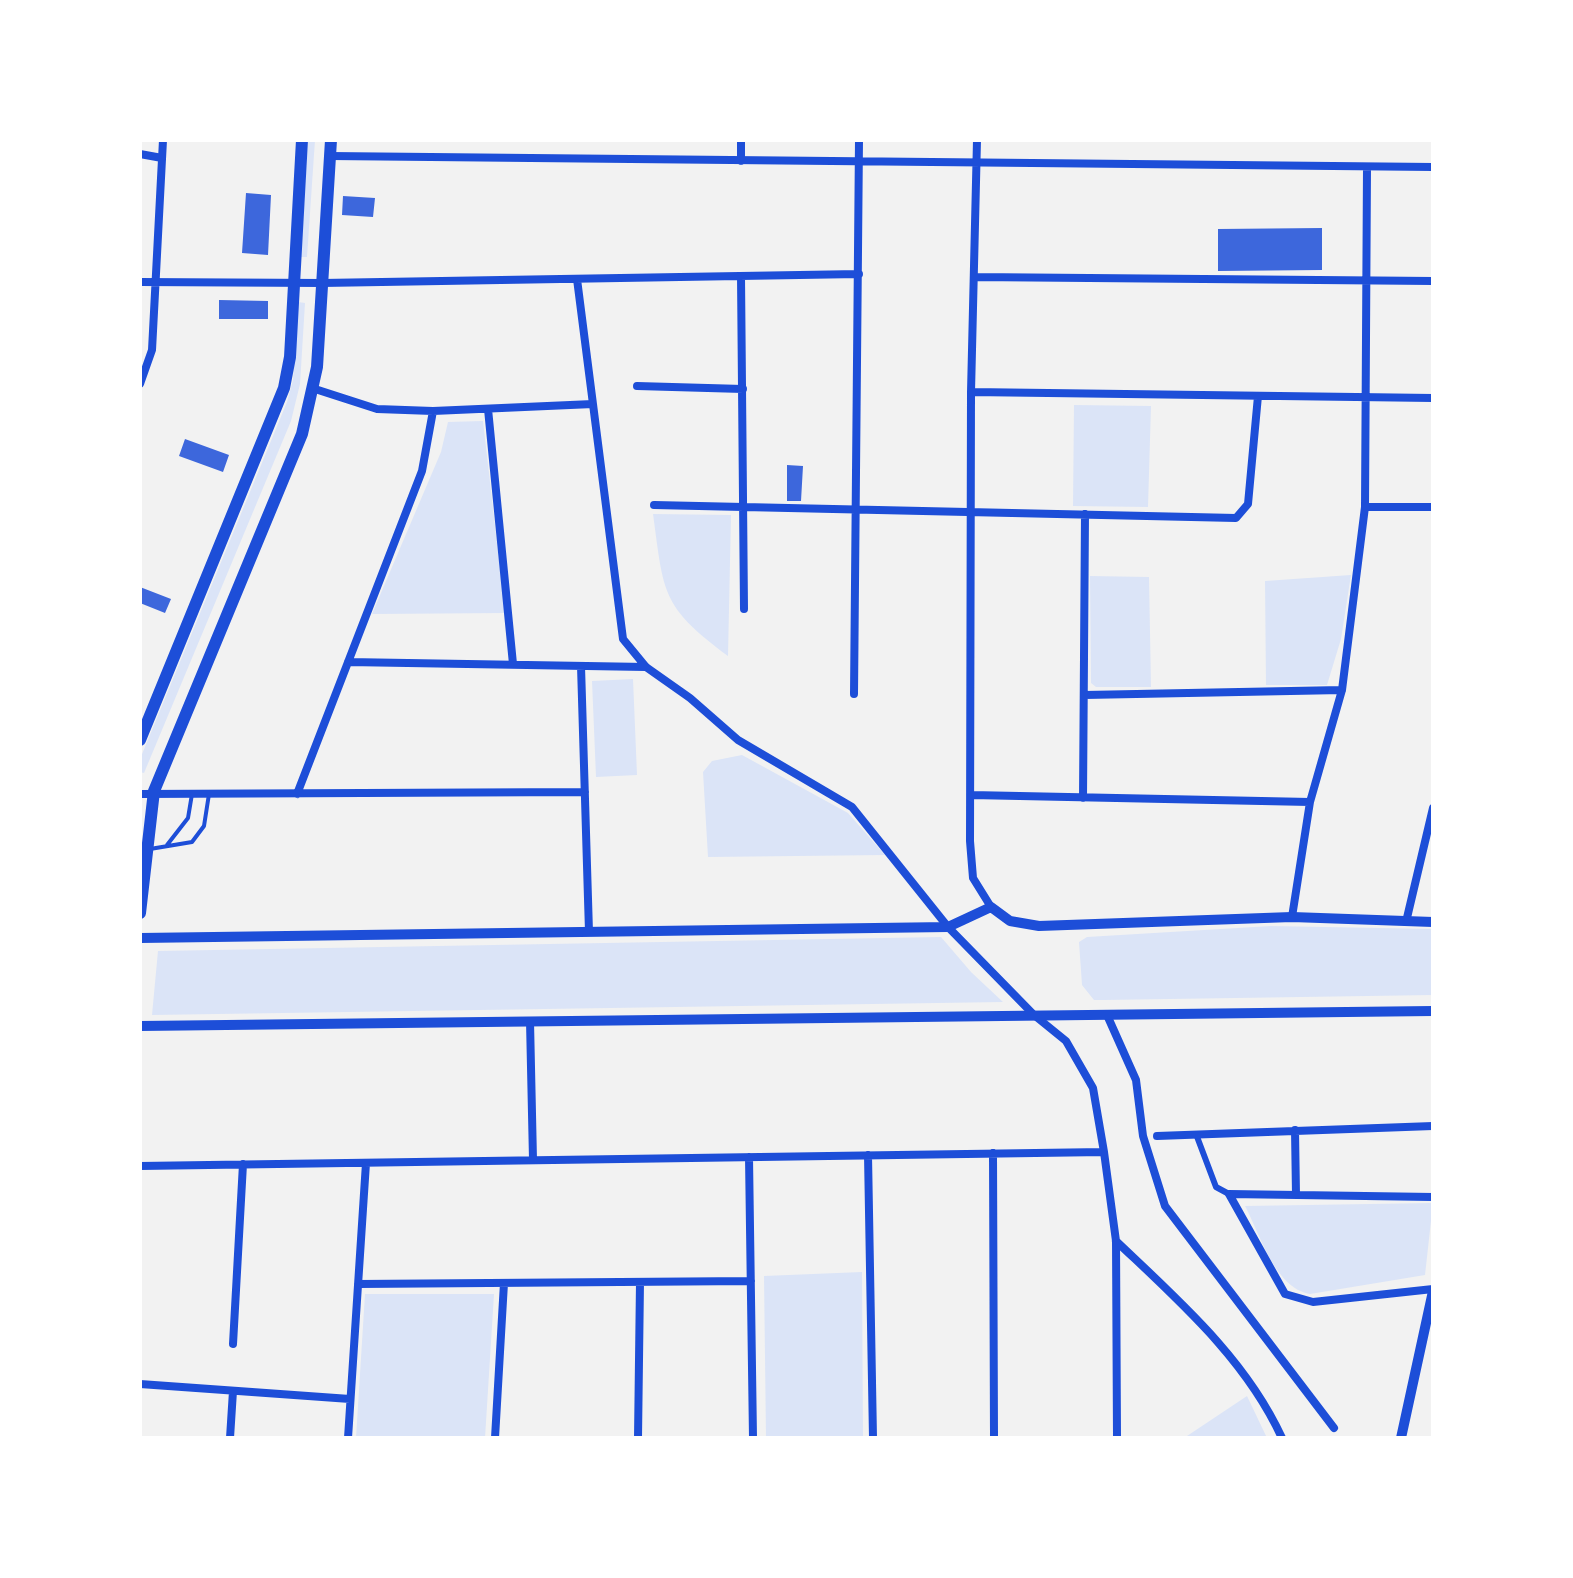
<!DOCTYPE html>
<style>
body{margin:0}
#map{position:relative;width:1573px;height:1578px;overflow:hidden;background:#f2f2f2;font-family:"IBM Plex Serif",serif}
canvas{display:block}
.frame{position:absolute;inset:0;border:142px solid #fff;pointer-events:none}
</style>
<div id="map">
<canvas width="1573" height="1578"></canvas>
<div class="frame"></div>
</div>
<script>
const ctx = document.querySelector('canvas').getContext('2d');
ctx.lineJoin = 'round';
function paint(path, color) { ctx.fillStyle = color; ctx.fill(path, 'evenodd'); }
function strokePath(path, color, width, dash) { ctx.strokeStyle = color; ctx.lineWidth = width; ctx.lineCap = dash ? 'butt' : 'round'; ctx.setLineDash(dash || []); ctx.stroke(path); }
const green = new Path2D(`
 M308,140h7l-8,117h-6z
 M298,302l7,1 -5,81 -9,37 -147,352 -4,-1v-13l147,-357 6,-22z
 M1074,405l77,1 -3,101 -75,-1z
 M483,421l22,192 -133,1 69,-162 7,-30z
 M653,514l78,1 -3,141c-67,-50 -64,-62 -75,-142z
 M1351,575l-10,64 -14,46h-61l-1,-104z
 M1090,576l59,1 2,110h-55l-5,-4z
 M633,679l4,96 -41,2 -4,-96z
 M742,755l106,58 37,42 -177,2 -5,-85 9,-11z
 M1271,926l162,3v66l-329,5h-10l-12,-15 -3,-43 8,-5z
 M941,937l30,35 32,30 -851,13 6,-64z
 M1433,1203l-8,72 -115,19c-35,-6 -50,-60 -65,-88z
 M862,1272l1,166h-97l-2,-162z
 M365,1294h129l-9,144h-129z
 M1247,1396l20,42h-83z`);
const building = new Path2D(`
 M246,193l25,2 -3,60 -26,-2z
 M343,196l32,2 -2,19 -31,-2z
 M1322,228v42l-104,1v-42z
 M219,300l49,1v18h-49z
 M185,439l44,16 -6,17 -44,-16z
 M787,465l16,1 -2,35h-14z
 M140,587l31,12 -6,14 -25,-10z`);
const service = new Path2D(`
 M167,845l21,-27 4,-24
 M150,849l42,-7 12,-16 5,-32`);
const pedestrian = new Path2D(`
 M1196,1134l20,53 13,7`);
const minor = new Path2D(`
 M741,140v21
 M977,140l-6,252 -1,449 3,37 18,29
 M140,154l22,4
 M330,156l1103,11
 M741,276l3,333
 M974,277l459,4
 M577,279l46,360 23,28 44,31 48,42 114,67 96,120 86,88 32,26 27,47 11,64 12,89 1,197
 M140,282l182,1 537,-9
 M140,384l12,-34 11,-210
 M637,386l106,3
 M315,389l62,20 56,2 160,-7
 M971,392l462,6
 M488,409l25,255
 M654,505l582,13 12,-14 10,-108
 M1365,507h68
 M348,662l298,5
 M581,666l8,266
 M854,694l5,-554
 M1085,695l257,-5
 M140,794l445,-2
 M297,794l125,-323 11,-60
 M971,795l339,7
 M1083,798l2,-284
 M1292,917l18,-115 32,-112 23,-183 2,-339
 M1406,922l27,-114
 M1107,1015l29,65 7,56 22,70 169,222
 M530,1021l3,139
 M1295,1130l1,65
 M1157,1136l276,-10
 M993,1153l1,285
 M868,1155l5,283
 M749,1157l4,281
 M140,1166l964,-14
 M1433,1197l-204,-3 56,100 28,8 120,-13
 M1116,1241c62,59 130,118 166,197
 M358,1284l393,-3
 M233,1344l10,-180
 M140,1384l210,15
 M230,1438l3,-47
 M348,1438l18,-275
 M495,1438l9,-155
 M638,1438l2,-156`);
const tertiary = new Path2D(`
 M140,938l808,-11 43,-20 19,14 29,5 253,-9 141,5
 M140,1026l1293,-15
 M1401,1438l32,-147`);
const secondary = new Path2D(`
 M140,740l144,-352 6,-31 12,-217
 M140,913l14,-122 148,-357 15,-67 14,-227`);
paint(green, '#dbe4f7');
paint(building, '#3d67dc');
strokePath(service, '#1d4ed8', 4);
strokePath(pedestrian, '#1d4ed8', 6);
strokePath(minor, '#1d4ed8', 8);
strokePath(tertiary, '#1d4ed8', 10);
strokePath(secondary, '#1d4ed8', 12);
</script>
